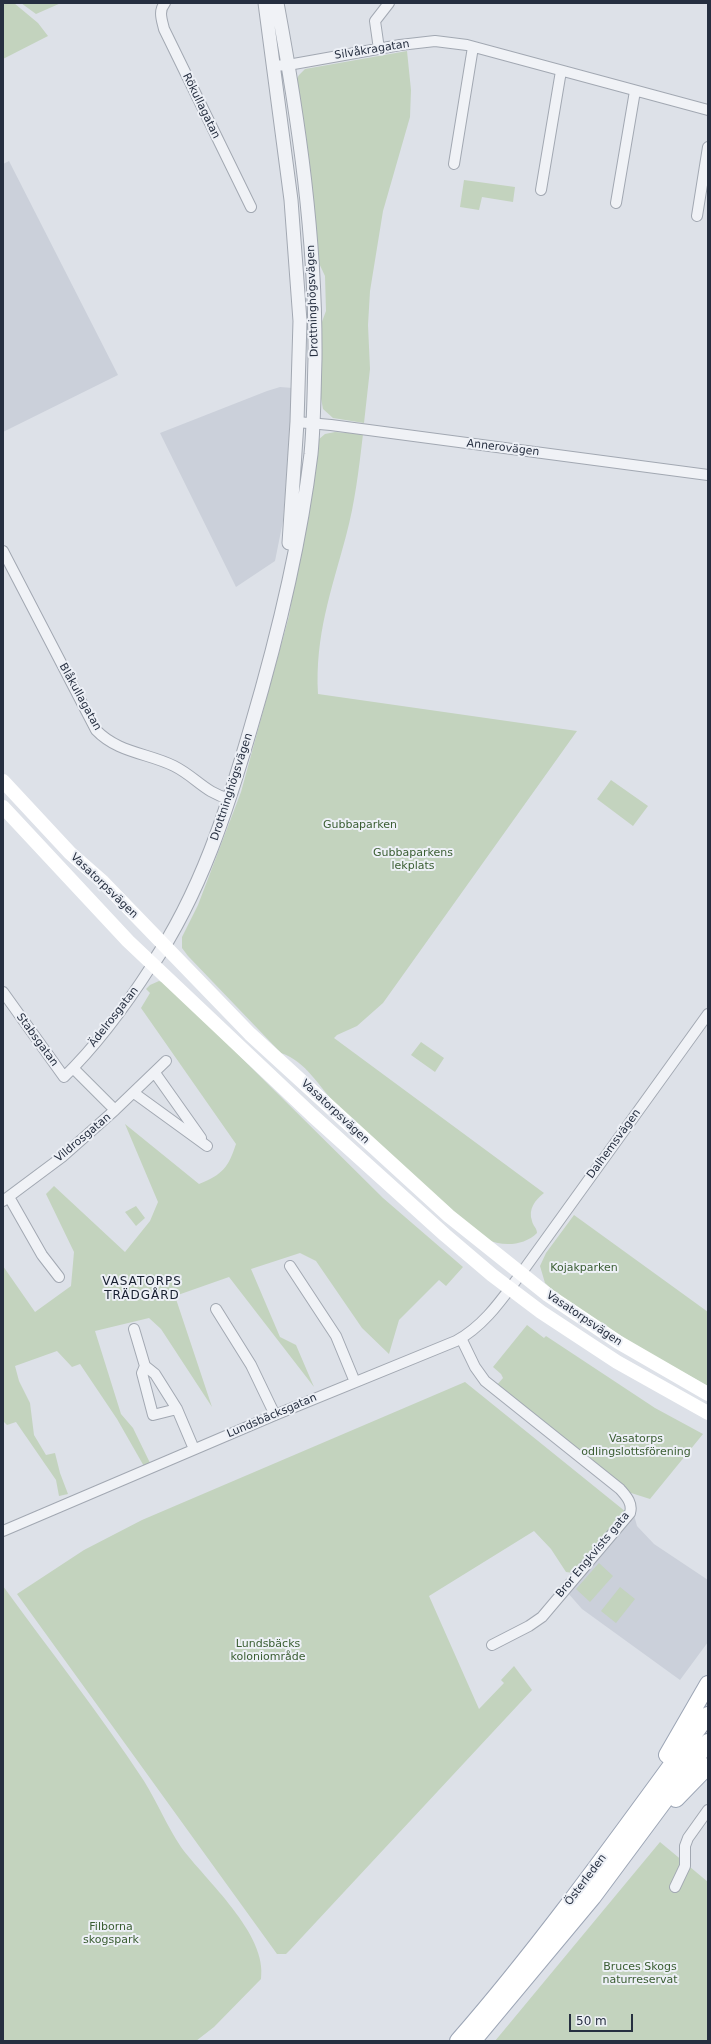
<!DOCTYPE html>
<meta charset="utf-8">
<style>
body{margin:0}
#map{position:relative;width:711px;height:2044px;overflow:hidden;background:#dde1e8;font-family:"DejaVu Sans",sans-serif}
canvas{display:block}
.frame{position:absolute;inset:0;border:4px solid #262f40;pointer-events:none}
.scale{position:absolute;left:569px;top:2014px;width:64px;height:18px;box-sizing:border-box;border:2px solid #262f40;border-top:0;padding-left:5px;font-size:12px;line-height:14px;white-space:nowrap;color:#262f40;-webkit-text-stroke:3px #edf0f6;paint-order:stroke}
</style>
<div id="map">
<canvas width="711" height="2044"></canvas>
<div class="frame"></div>
<div class="scale">50 m</div>
</div>
<script>
const ctx = document.querySelector('canvas').getContext('2d');
ctx.lineJoin = 'round';
function paint(path, color) { ctx.fillStyle = color; ctx.fill(path, 'evenodd'); }
function strokePath(path, color, width, dash) { ctx.strokeStyle = color; ctx.lineWidth = width; ctx.lineCap = dash ? 'butt' : 'round'; ctx.setLineDash(dash || []); ctx.stroke(path); }
function drawText(font, color, halo, rows, align = 'center') {
  ctx.font = font + ' "DejaVu Sans",sans-serif'; ctx.lineWidth = 4; ctx.setLineDash([]); ctx.textBaseline = 'middle'; ctx.strokeStyle = halo; ctx.fillStyle = color; for (const [text, x, y, turn = 0] of rows) {
    ctx.save(); ctx.translate(x, y); ctx.rotate((+turn || 0) * Math.PI / 180); ctx.textAlign = isNaN(turn) ? turn : align; if (halo) ctx.strokeText(text, 0, 0); ctx.fillText(text, 0, 0); ctx.restore();
  }
}
const built = new Path2D(`
 M9,161l109,214 -115,57v-268z
 M280,387l13,1 -10,133 -8,40 -39,26 -76,-154 107,-42z
 M634,1515l3,11 17,18 54,36v62l-28,38 -98,-71 -15,-17z`);
const green = new Path2D(`
 M3,3h11l24,20 10,13 -45,23z
 M21,3h40l-25,11z
 M407,51l4,39 -1,27 -27,94 -13,80 -2,34 2,44 -6,54 -31,-5 -10,-9 -3,-16v-66l6,-16 -1,-35 -8,-17 -22,-177 4,-7 6,-6z
 M464,180l51,7 -2,15 -31,-5 -3,13 -19,-3z
 M335,432l28,2c-4,34 -8,69 -17,102 -15,56 -31,99 -28,158l259,37 -194,272 -26,23 -20,9 -3,3 210,155c-9,7 -16,16 -12,28 1,5 5,7 5,12 -13,13 -35,14 -51,6 -12,-6 -27,-22 -37,-32 -39,-33 -77,-67 -113,-103 -18,-18 -29,-42 -55,-51l-93,-97 -6,-8v-11l16,-32 43,-113 48,-176 29,-176 7,-6z
 M611,780l37,26 -15,20 -36,-27z
 M159,981l8,3 216,214 80,69 -17,19 -7,-6 -40,40 -10,34 -27,-26 -46,-67 -16,-8 -49,16 29,68 16,8 18,42 -85,-110 -54,19 37,111 -51,-78 -12,-11 -54,13 26,83 12,14 18,37 -6,3 -28,-49 -37,-55 -8,3 -15,-16 -42,15 4,15 11,22 4,32 12,20 9,-2 5,20 8,21 -9,2 -3,-16 -40,-58 -9,3 -4,-4v-155l32,46 36,-26 3,-34 -28,-58 8,-8 71,66 25,-31 8,-19 -33,-78 74,60c24,-10 29,-16 37,-40l-95,-136 9,-15 -4,-4 4,-4z
 M421,1042l23,16 -9,14 -24,-17z
 M136,1206l9,12 -9,8 -11,-14z
 M574,1215l134,97v74l-70,-39 -83,-55 -10,-9 -5,-17 6,-13z
 M527,1325l17,13 2,-2 109,72 48,26 -53,65 -22,-7 -132,-106 7,-8 -2,-4 -8,-7z
 M465,1382l161,130 -53,61 -7,-1 -15,-23 -17,-18 -105,65 50,113 25,-26 -3,-3 13,-14 18,24 -242,260 -4,4h-9l-260,-360 67,-44 58,-30z
 M599,1563l14,13 -23,26 -14,-13z
 M3,1586c47,65 97,128 141,195 13,21 23,45 37,66 24,33 87,87 80,132l-47,48 -18,14h-193z
 M620,1587l15,12 -19,24 -15,-12z
 M660,1842l48,40v159h-213z`);
const minor = new Path2D(`
 M165,3c-7,8 -3,17 -1,26l87,178
 M379,49l-4,-28 14,-18
 M272,66l16,-1 112,-20 35,-4 32,4 241,65
 M454,164l19,-117
 M541,190l20,-119
 M616,203l19,-112
 M697,216l11,-69
 M297,422l34,3 377,50
 M3,551l93,179c22,23 52,23 78,36 22,11 31,27 56,33
 M3,992l61,85c34,-33 63,-73 88,-112
 M155,1073l46,65
 M134,1093l73,53
 M115,1110l51,-49
 M9,1197l33,58 17,22
 M3,1201l59,-44 53,-47 -42,-42
 M290,1266l46,70 19,46
 M216,1309l35,56 24,50
 M134,1329l11,37 10,8 22,35 17,40
 M461,1338l14,29 10,14 135,108c6,7 13,14 10,24l-88,104 -13,9 -37,19
 M145,1366l-3,7 11,42 24,-6
 M3,1531l272,-116 181,-74c28,-15 46,-42 64,-66l188,-261
 M675,1887l10,-21v-20l3,-8 20,-28`);
const tertiary = new Path2D(`
 M265,3l26,197 9,121 -3,101 -8,121
 M152,965c49,-73 75,-155 99,-238 26,-88 49,-182 60,-273 3,-31 3,-63 4,-95 1,-120 -16,-238 -38,-356`);
const secondary = new Path2D(`
 M3,781l67,72 33,29 147,152 199,182 99,79 70,47 90,52
 M3,807l125,134 184,174 133,120 47,40 49,37 76,50 91,51`);
const primary = new Path2D(`
 M667,1755l41,-71
 M676,1799l32,-33
 M458,2041c89,-102 170,-217 250,-326
 M473,2041l120,-144 115,-155`);
const streetNames = [
 ["Silvåkragatan",372,50,-9],
 ["Rökullagatan",201,106,64],
 ["Drottninghögsvägen",313,301,-92],
 ["Annerovägen",503,448,7],
 ["Blåkullagatan",80,697,61],
 ["Drottninghögsvägen",232,787,-72],
 ["Vasatorpsvägen",104,886,44],
 ["Ädelrosgatan",114,1017,-52],
 ["Stabsgatan",37,1040,54],
 ["Vasatorpsvägen",335,1112,43],
 ["Vildrosgatan",83,1138,-40],
 ["Dalhemsvägen",614,1144,-54],
 ["Vasatorpsvägen",584,1319,34],
 ["Lundsbäcksgatan",272,1416,-23],
 ["Bror Engkvists gata",593,1555,-50],
 ["Österleden",586,1880,-53]
];
const parkNames = [
 ["Gubbaparken",360,825],
 ["Gubbaparkens",413,853],
 ["lekplats",413,866],
 ["Kojakparken",584,1268],
 ["Vasatorps",636,1439],
 ["odlingslottsförening",636,1452],
 ["Lundsbäcks",268,1644],
 ["koloniområde",268,1657],
 ["Filborna",111,1927],
 ["skogspark",111,1940],
 ["Bruces Skogs",640,1967],
 ["naturreservat",640,1980]
];
const neighbourhoodNames = [
 ["VASATORPS",142,1282],
 ["TRÄDGÅRD",142,1296]
];
paint(built, '#cbd0da');
paint(green, '#c3d3be');
strokePath(minor, '#a2a8b2', 12);
strokePath(tertiary, '#a2a8b2', 15);
strokePath(primary, '#9ca5b5', 18);
strokePath(minor, '#f0f2f6', 10);
strokePath(tertiary, '#f0f2f6', 13);
strokePath(secondary, '#fff', 14);
strokePath(primary, '#fff', 16);
drawText('11px', '#262f40', '#edf0f6', streetNames);
drawText('11px', '#3a5d32', '#edf0f6', parkNames);
ctx.letterSpacing = '1px';
drawText('12px', '#182030', '#edf0f6', neighbourhoodNames);
ctx.letterSpacing = '0px';
</script>
